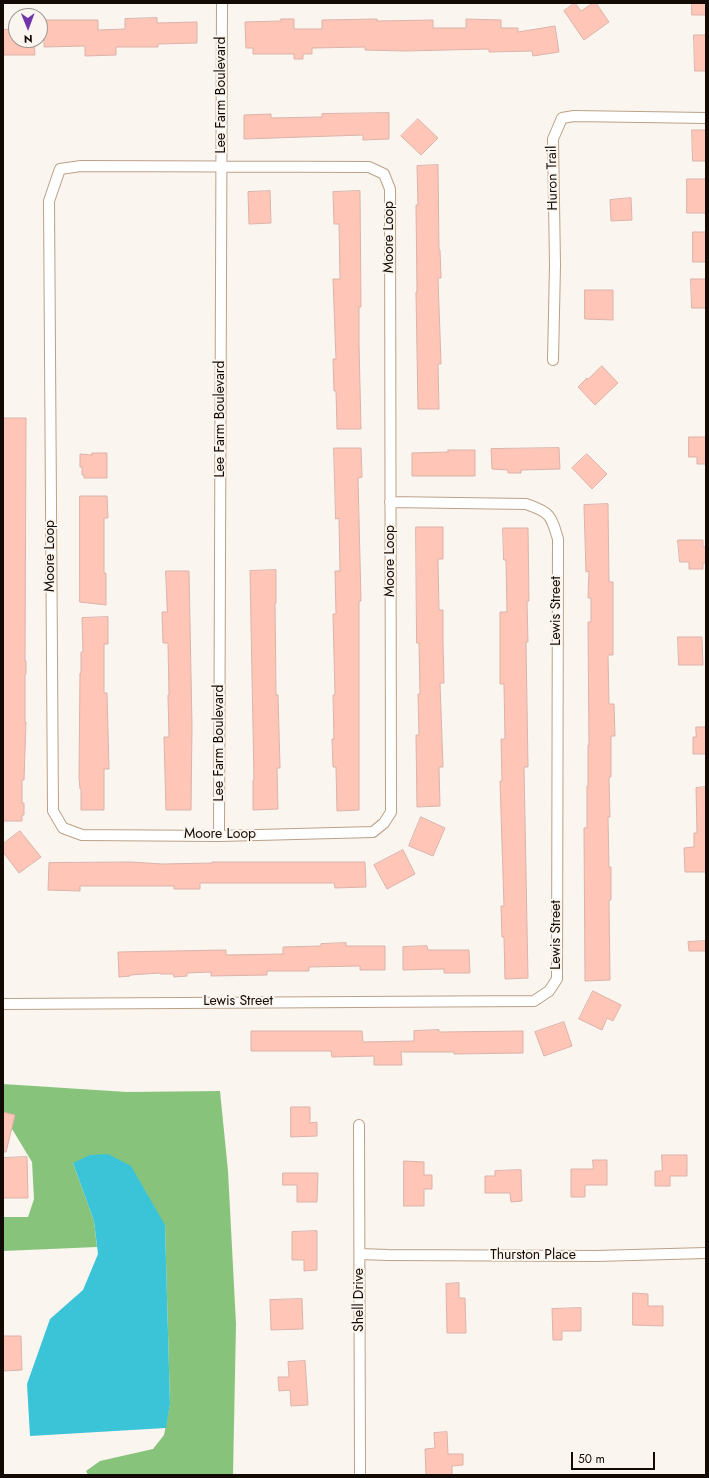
<!DOCTYPE html>
<style>
body{margin:0}
#map{position:relative;width:709px;height:1478px;overflow:hidden;background:#fbf5ef;font-family:Jost,sans-serif}
canvas{display:block}
.frame{position:absolute;inset:0;border:4px solid #130a03;pointer-events:none}
.north{position:absolute;left:8px;top:8px;width:40px;height:40px;box-sizing:border-box;background:#fbf5ef;border:1px solid #9e9791;border-radius:50%;rotate:179deg;font-size:11px;font-weight:700;line-height:16px;text-align:center;color:#130a03}
.north::after{content:'';display:block;margin:auto;width:14px;height:18px;background:#7134aa;clip-path:polygon(50% 0,100% 100%,50% 72%,0 100%)}
.scale{position:absolute;left:571px;top:1452px;width:84px;height:18px;box-sizing:border-box;border:2px solid #130a03;border-top:0;padding-left:5px;font-size:12px;line-height:14px;white-space:nowrap;color:#130a03;-webkit-text-stroke:3px #fbf5ef;paint-order:stroke}
</style>
<div id="map">
<canvas width="709" height="1478"></canvas>
<div class="frame"></div>
<div class="north">N</div>
<div class="scale">50 m</div>
</div>
<script>
const ctx = document.querySelector('canvas').getContext('2d');
ctx.lineJoin = 'round';
function paint(path, color) { ctx.fillStyle = color; ctx.fill(path, 'evenodd'); }
function strokePath(path, color, width, dash) { ctx.strokeStyle = color; ctx.lineWidth = width; ctx.lineCap = dash ? 'butt' : 'round'; ctx.setLineDash(dash || []); ctx.stroke(path); }
function drawText(font, color, halo, rows, align = 'center') {
  ctx.font = font + ' Jost,sans-serif'; ctx.lineWidth = 4; ctx.setLineDash([]); ctx.textBaseline = 'middle'; ctx.strokeStyle = halo; ctx.fillStyle = color; for (const [text, x, y, turn = 0] of rows) {
    ctx.save(); ctx.translate(x, y); ctx.rotate((+turn || 0) * Math.PI / 180); ctx.textAlign = isNaN(turn) ? turn : align; if (halo) ctx.strokeText(text, 0, 0); ctx.fillText(text, 0, 0); ctx.restore();
  }
}
const forest = new Path2D(`
 M3,1084l124,8 93,-1 8,80 8,153 -3,151h-145l-2,-4 14,-10 53,-12 11,-14 6,-31 -5,-179 -92,-62 21,58 3,26 -94,4v-34h25l6,-18 -2,-37 -29,-48z`);
const water = new Path2D(`
 M108,1154l23,12 34,59 5,179 -4,24 -136,8 -3,-52 23,-65 33,-29 15,-36 -4,-33 -21,-58 17,-8z`);
const building = new Path2D(`
 M575,3l6,8 12,-8h3l13,19 -25,18 -20,-29z
 M692,3h14v12h-14z
 M157,18v5l40,-1v21l-39,1v3h-42v8l-31,1v-10l-41,1v-27h54v10l27,-1v-10z
 M281,19h13v10h28v-9l55,-1v2l56,-1v8h33v-9l35,1v8h17v4l37,-6 4,26 -26,4 -1,-5 -43,1v-3l-84,2 -40,-1v-3l-53,1v6h-9v5h-9v-5h-41v-6h-7l-1,-26 36,-1z
 M16,29v11h18l1,15h-31l-1,-25z
 M694,35h12v36h-11z
 M389,113v26l-26,1v-5l-119,4v-24l27,-1v4l51,-1v-3z
 M418,119l20,19 -17,17 -20,-19z
 M692,130h14v31h-13z
 M438,165l1,85h1l1,28h-3l3,86h-3l1,45h-21l-2,-117h1l-1,-87h2l-1,-39z
 M687,179h19v34h-19z
 M270,191l1,32 -22,1 -1,-32z
 M360,191l1,116h-2v37l2,85h-24l-1,-38h-2l-1,-32h3l-3,-80h7l-1,-55h-5l-1,-32z
 M631,198l1,22 -21,1 -1,-21z
 M693,232h13v30h-13z
 M691,279h15v29h-14z
 M585,290h28v30l-28,-1z
 M602,366l16,17 -23,22 -17,-18 9,-9 1,1z
 M3,418h23l-1,243h1v13h-1v48h1l-2,58h-2v23h2v12h-2v6h-19z
 M689,437h17v27h-9v-7h-8z
 M334,448h27l1,29 -4,1 3,123h-2v209l-22,1 -1,-44h-3l-1,-28h2l-1,-44h2l-2,-81h3l-1,-43h5l-1,-53 -3,1z
 M559,448l1,21 -39,1v3h-13v-3l-16,-1 -1,-20z
 M448,450h27v26h-63v-23l36,-1z
 M92,453h15v25h-23v-3h-2v-8h-2v-13l12,1z
 M587,454l20,20 -15,15 -20,-21z
 M80,496h27l1,22h-4v55h2v32l-26,-3z
 M608,504l1,78h4v73h-5l1,49h5l1,32h-4v41h-2l1,40h-2l1,50h2v33h-2l1,80 -25,1 -1,-153h3v-42h1v-41h1l-1,-123h3v-24h-3l1,-27 -3,1 -2,-67z
 M416,527h27v32h-5l1,51h4v33l1,40h-4l3,84h-4l1,39 -23,1 -1,-72h3l-1,-41h2l-1,-51h-2z
 M503,528h25l1,73h-2l1,41h-2l2,125h-4l4,211 -23,1 -1,-42h-2l-1,-31h3l-4,-125h2l-1,-42h4l-1,-55h-4v-72h7l-1,-52h-2z
 M678,540h25v7h3v16h-3v6h-14v-7h-9z
 M276,570v33h-1l1,92h2l2,73h-3l1,41 -25,1v-30h1l-4,-209z
 M166,571h23l3,155 -1,84h-25l-2,-73h5l-1,-42h1l-1,-52h-5l-1,-31h5z
 M108,617v27h-4v49h3l2,76h-5v41h-23v-21h-1l-1,-11 1,-105 1,-1v-20h2l-1,-34z
 M678,637h24l1,28h-24z
 M696,727h10v27h-13v-17h3z
 M706,787v85h-21l-1,-24 10,-1v-14h3l-1,-45z
 M421,817l24,11 -12,28 -24,-10z
 M20,831l21,26 -22,16 -16,-21v-8z
 M403,850l12,24 -28,15 -13,-24z
 M131,862l31,2 50,-1v-1h153l1,25 -31,1 -1,-5h-134v6h-26v-3h-94v5l-32,-1 1,-27z
 M706,941v10h-17l-1,-9z
 M346,943v3h39v24h-25v-4l-51,1v4h-42v4l-56,1v-4l-24,1v3l-13,1 -1,-3h-13v-1l-30,2v1l-11,1 -1,-25 108,-2v5l57,-1v-7l38,-1v-2z
 M427,946l1,4h41l1,23h-26v-4l-41,1v-23z
 M593,991l28,14 -8,16 -6,-3 -5,12 -23,-11z
 M564,1022l8,24 -28,10 -9,-24z
 M439,1030v2l84,-1v22l-69,1v-2h-53l1,13h-28v-9l-42,1 -1,-6h-80v-20h111l1,11 51,-1v-10z
 M291,1107h19v16l7,-1v14l-26,1z
 M3,1112l12,3 -9,37h-3z
 M662,1155h25v21h-17v10h-15v-15h7z
 M27,1157l1,41h-25v-40z
 M593,1160h14v25h-22v12h-14v-28h22z
 M404,1161l20,1v13h8v14h-8v17h-20z
 M521,1170l1,31 -11,1 -1,-9h-25v-17h10v-5z
 M283,1173h35l-1,29h-20v-17h-14z
 M317,1231v39l-13,1v-11h-12v-28z
 M459,1283v15h6l1,35h-19l-1,-49z
 M633,1293l15,1v12h15v20l-30,-1z
 M302,1299l1,30 -32,1 -1,-30z
 M581,1308v23h-19v9h-9l-1,-31z
 M3,1336h18l1,34 -19,1z
 M305,1361l3,44 -17,1 -1,-16 -11,1 -1,-14h11l-1,-15z
 M447,1432l1,22h15v11l-11,1v9h-26l-1,-26 10,-1 -1,-15z`);
const street = new Path2D(`
 M81,166l288,1 15,7 6,15 1,623 -7,11 -11,9 -154,4 -137,-1 -19,-7 -10,-17 -4,-610 11,-32z
 M553,360l2,-95 -2,-126 9,-21 12,-2 132,2
 M219,836l3,-833
 M3,1004l531,-3 15,-10 8,-12 1,-440c-7,-24 -8,-27 -32,-35l-136,-2
 M359,1125l1,350
 M360,1254l28,1 208,1 110,-3`);
const streetNames = [
 ["Lee Farm Boulevard",222,95,-90],
 ["Huron Trail",553,178,-91],
 ["Moore Loop",390,237,-90],
 ["Lee Farm Boulevard",221,419,-90],
 ["Moore Loop",51,556,-90],
 ["Moore Loop",391,561,-90],
 ["Lewis Street",557,611,-90],
 ["Lee Farm Boulevard",220,743,-90],
 ["Moore Loop",220,835],
 ["Lewis Street",557,935,-90],
 ["Lewis Street",238,1002],
 ["Thurston Place",533,1256],
 ["Shell Drive",360,1300,-90]
];
paint(forest, '#88c37c');
paint(water, '#3bc4d8');
paint(building, '#ffc5b6');
strokePath(building, '#dab3aa', 1);
strokePath(street, '#bba187', 12);
strokePath(street, '#fff', 10);
drawText('14px', '#130a03', '#fbf5ef', streetNames);
</script>
